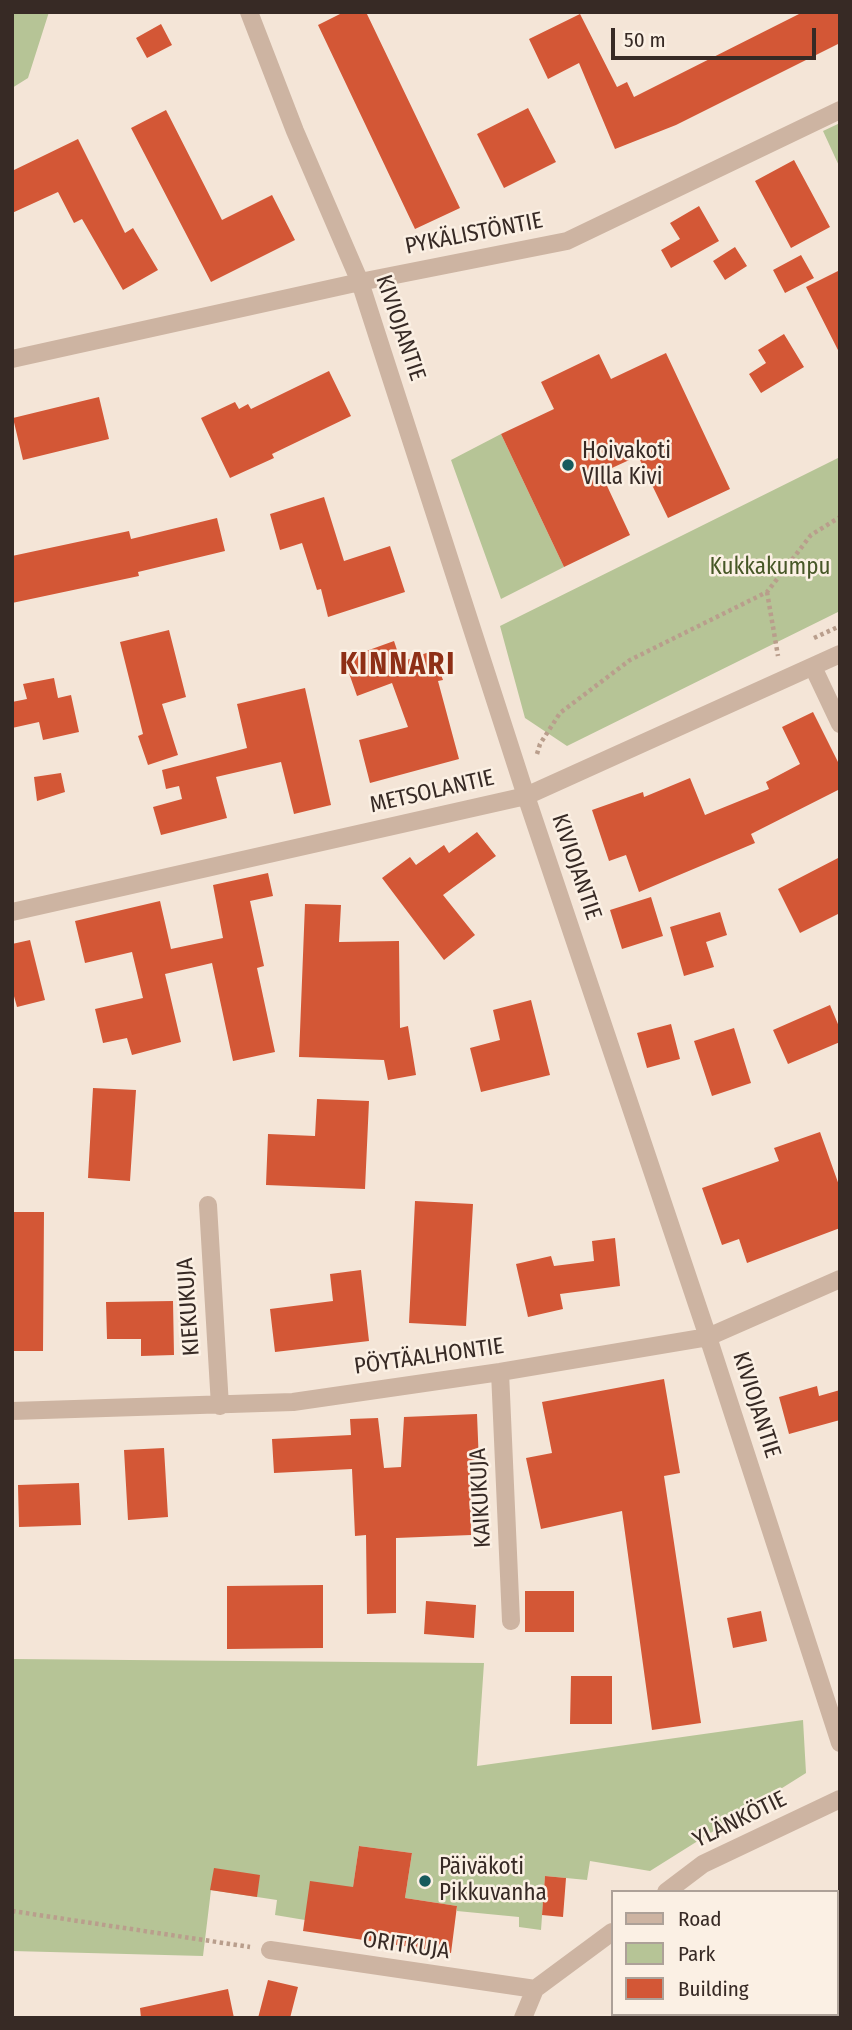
<!DOCTYPE html>
<meta charset="utf-8">
<style>
body{margin:0}
#map{position:relative;width:852px;height:2030px;overflow:hidden;background:#f4e5d7;font-family:"Fira Sans Condensed",sans-serif}
canvas{display:block}
.frame{position:absolute;inset:0;border:14px solid #372a25;pointer-events:none}
.legend{position:absolute;left:611px;top:1890px;width:228px;height:126px;box-sizing:border-box;background:#fbf0e4;border:2px solid #ada198;margin:0;padding:9px 12px;list-style:none;font-size:21px;color:#372a25}
.legend li{display:flex;align-items:center;gap:14px;height:35px}
.legend b{width:35px;border:2px solid #ada198}
.scale{position:absolute;left:611px;top:28px;width:205px;height:32px;box-sizing:border-box;border:4px solid #372a25;border-top:0;padding-left:9px;font-size:21px;line-height:24px;white-space:nowrap;color:#372a25;-webkit-text-stroke:5px #fbf0e4;paint-order:stroke}
</style>
<div id="map">
<canvas width="852" height="2030"></canvas>
<div class="frame"></div>
<ul class="legend">
<li><b style="height:9px;background:#cdb4a2"></b>Road</li>
<li><b style="height:19px;background:#b6c496"></b>Park</li>
<li><b style="height:19px;background:#d35736"></b>Building</li>
</ul>
<div class="scale">50 m</div>
</div>
<script>
const ctx = document.querySelector('canvas').getContext('2d');
ctx.lineJoin = 'round';
function paint(path, color) { ctx.fillStyle = color; ctx.fill(path, 'evenodd'); }
function strokePath(path, color, width, dash) { ctx.strokeStyle = color; ctx.lineWidth = width; ctx.lineCap = dash ? 'butt' : 'round'; ctx.setLineDash(dash || []); ctx.stroke(path); }
function drawText(font, color, halo, rows, align = 'center') {
  ctx.font = font + ' "Fira Sans Condensed",sans-serif'; ctx.lineWidth = 5; ctx.setLineDash([]); ctx.textBaseline = 'middle'; ctx.strokeStyle = halo; ctx.fillStyle = color; for (const [text, x, y, turn = 0] of rows) {
    ctx.save(); ctx.translate(x, y); ctx.rotate((+turn || 0) * Math.PI / 180); ctx.textAlign = isNaN(turn) ? turn : align; if (halo) ctx.strokeText(text, 0, 0); ctx.fillText(text, 0, 0); ctx.restore();
  }
}
const green = new Path2D(`
 M12,12h37l-21,66 -16,10z
 M840,123v45l-17,-37z
 M501,434l63,133 -63,32 -50,-139z
 M840,457v154l-273,135 -42,-28 -25,-92z
 M12,1659l472,4 -7,103 326,-46 3,53 -156,98 -60,-10 -3,19 -42,-4 -4,54 -22,-3v-10l-62,-6v-5l-52,-8 7,-45 -53,-7 -6,41 -48,33 -30,-5 2,-15 -66,-10 -8,66 -191,-5z`);
const building = new Path2D(`
 M344,12h22l94,196 -45,21 -97,-204z
 M803,12h37v31l-164,82 -61,24 -36,-86 -31,16 -19,-40 51,-25 37,73 10,-5 7,15z
 M161,24l11,21 -25,13 -11,-20z
 M528,108l28,54 -52,26 -27,-54z
 M166,110l56,110 50,-25 23,45 -84,42 -80,-154z
 M78,139l47,94 8,-5 25,42 -35,20 -41,-71 -8,4 -16,-31 -46,21v-42z
 M794,160l36,67 -39,21 -36,-67z
 M699,206l20,35 -48,27 -10,-18 19,-11 -10,-16z
 M735,247l12,19 -22,14 -12,-19z
 M801,255l13,23 -29,15 -12,-23z
 M840,270v84l-34,-67z
 M784,334l20,33 -43,26 -12,-19 17,-11 -8,-13z
 M666,353l64,136 -62,29 -30,-62 -37,17 29,62 -66,32 -63,-133 53,-25 -13,-27 58,-28 12,25z
 M329,371l22,45 -79,38 2,4 -44,20 -29,-60 34,-16 4,7 9,-5 3,5z
 M99,397l10,42 -86,21 -10,-42z
 M324,497l20,64 46,-15 15,46 -77,25 -7,-28 -4,1 -15,-47 -22,7 -10,-36z
 M217,518l8,33 -87,21 1,4 -127,27v-47l117,-25 2,8z
 M169,630l17,67 -24,7 16,51 -30,10 -10,-29 5,-2 -23,-92z
 M394,641l7,21 31,-11 11,29 -5,1 21,78 -89,24 -11,-43 49,-13 -16,-44 -35,13 -13,-37z
 M54,678l4,20 13,-3 8,37 -36,8 -4,-18 -27,6v-26l15,-3 -4,-15z
 M305,688l26,117 -37,9 -13,-52 -65,15 11,41 -66,17 -8,-28 29,-8 -3,-13 -13,3 -4,-19 85,-22 -10,-44z
 M813,712l27,54v23l-89,45 4,9 -116,49 -13,-37 -17,6 -17,-51 51,-18 1,5 46,-19 15,37 64,-26 -3,-7 34,-18 -18,-37z
 M61,773l4,19 -28,9 -3,-24z
 M477,832l19,24 -53,39 32,40 -31,25 -62,-82 28,-21 6,8 28,-20 5,8z
 M840,857v56l-40,20 -22,-44z
 M268,873l5,23 -23,5 14,65 -7,2 18,84 -42,9 -21,-98 -47,11 16,68 -49,13 -5,-17 -24,5 -8,-34 48,-11 -11,-46 -47,11 -10,-42 85,-20 11,48 52,-11 -10,-53z
 M651,897l12,39 -41,13 -12,-39z
 M305,904l36,1 -2,37 60,-1 1,87 8,-2 8,49 -28,5 -4,-20 -85,-3z
 M720,912l7,23 -21,7 8,25 -30,9 -14,-49z
 M30,940l15,60 -28,7 -5,-18v-45z
 M531,1000l19,75 -69,17 -11,-44 30,-8 -7,-30z
 M830,1005l10,24v13l-52,22 -15,-34z
 M671,1024l9,35 -33,9 -10,-35z
 M734,1028l17,55 -39,13 -18,-55z
 M93,1088l43,2 -6,91 -42,-3z
 M317,1099l52,2 -4,88 -99,-4 2,-51 47,2z
 M820,1132l20,56v40l-93,35 -8,-24 -17,6 -20,-57 77,-27 -5,-13z
 M415,1201l58,3 -7,122 -57,-3z
 M12,1212h32l-1,139h-31z
 M615,1238l5,48 -60,8 3,15 -35,8 -12,-53 35,-8 3,10 40,-5 -2,-20z
 M361,1270l8,71 -94,11 -5,-43 63,-8 -3,-27z
 M173,1301l1,54 -33,1v-17h-34l-1,-37z
 M664,1379l16,94 -16,3 37,247 -49,7 -30,-219 -81,18 -15,-71 26,-5 -10,-51z
 M817,1386l2,10 21,-6v30l-51,14 -10,-37z
 M477,1414l2,50 -9,1 1,70 -75,3v75l-29,1 -1,-79 -11,1 -3,-67 -78,4 -2,-34 79,-4 -1,-16 28,-1 6,50 17,-1 3,-50z
 M164,1448l4,69 -40,3 -4,-70z
 M79,1483l2,42 -62,2 -1,-42z
 M323,1585v63l-96,1v-63z
 M525,1591h49v41h-49z
 M426,1601l50,4 -2,33 -50,-4z
 M761,1611l6,30 -34,7 -6,-30z
 M571,1676h41v48h-42z
 M359,1846l53,7 -7,45 52,8 -6,47 -148,-22 7,-50 43,6z
 M214,1868l46,7 -3,22 -47,-7z
 M545,1876l21,2 -3,39 -21,-2z
 M268,1980l30,7 -8,31h-32z
 M228,1989l6,29h-93l-1,-10z`);
const path = new Path2D(`
 M767,592l11,64
 M814,638l26,-12
 M537,754l3,-10 20,-31 70,-53 137,-68 44,-57 29,-18
 M12,1911l238,36`);
const minor = new Path2D(`
 M249,12l46,119 65,151 166,514 182,541 132,406
 M12,359l348,-77 207,-41 273,-131
 M813,667l27,57
 M12,912l514,-116 314,-142
 M208,1205l12,201
 M500,1372l11,249
 M12,1411l281,-9 207,-30 208,-35 132,-58
 M666,1892l37,-28 137,-65
 M270,1950l265,39
 M523,2018l12,-29 77,-57`);
const markers = [
 [568,465,7,"#175a5c"],
 [425,1881,7,"#175a5c"]
];
const streetNames = [
 ["PYKÄLISTÖNTIE",474,234,-11],
 ["KIVIOJANTIE",400,328,71],
 ["METSOLANTIE",432,792,-13],
 ["KIVIOJANTIE",576,867,71],
 ["KIEKUKUJA",189,1307,-94],
 ["PÖYTÄALHONTIE",429,1357,-8],
 ["KIVIOJANTIE",756,1405,72],
 ["KAIKUKUJA",481,1498,-93],
 ["YLÄNKÖTIE",740,1820,-26],
 ["ORITKUJA",406,1946,8]
];
const poiNames = [
 ["Hoivakoti",582,452],
 ["VIlla Kivi",582,478],
 ["Päiväkoti",439,1868],
 ["Pikkuvanha",439,1894]
];
const parkNames = [
 ["Kukkakumpu",770,568]
];
const districtNames = [
 ["KINNARI",398,666]
];
paint(green, '#b6c496');
paint(building, '#d35736');
strokePath(path, '#b99e8c', 4.5, [3.5, 3.5]);
strokePath(minor, '#cdb4a2', 18);
for (const [x, y, r, color] of markers) { const dot = new Path2D(); dot.arc(x, y, r, 0, 2 * Math.PI); ctx.fillStyle = color; ctx.fill(dot); strokePath(dot, '#fbf0e4', 2.5); }
drawText('23px', '#372a25', '#fbf0e4', streetNames);
drawText('23px', '#372a25', '#fbf0e4', poiNames, 'left');
drawText('23px', '#475727', '#fbf0e4', parkNames);
ctx.letterSpacing = '2px';
drawText('bold 30px', '#8e2f16', '#fbf0e4', districtNames);
ctx.letterSpacing = '0px';
</script>
